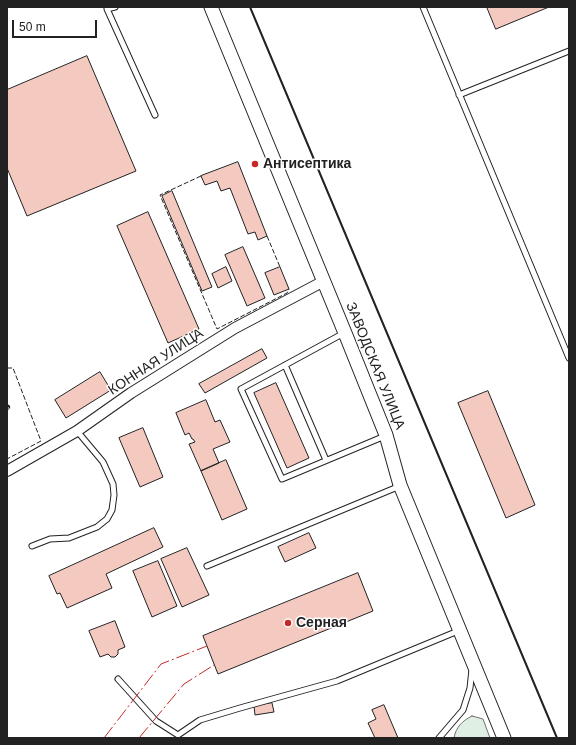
<!DOCTYPE html>
<meta charset="utf-8">
<style>
body{margin:0}
#map{position:relative;width:576px;height:745px;overflow:hidden;background:#fff;font-family:Helvetica,sans-serif}
canvas{display:block}
.frame{position:absolute;inset:0;border:8px solid #222;pointer-events:none}
.scale{position:absolute;left:12px;top:20px;width:85px;height:18px;box-sizing:border-box;border:2px solid #222;border-top:0;padding-left:5px;font-size:12px;line-height:14px;white-space:nowrap;color:#222;-webkit-text-stroke:3px #fff;paint-order:stroke}
</style>
<div id="map">
<canvas width="576" height="745"></canvas>
<div class="frame"></div>
<div class="scale">50 m</div>
</div>
<script>
const ctx = document.querySelector('canvas').getContext('2d');
ctx.lineJoin = 'round';
function paint(path, color) { ctx.fillStyle = color; ctx.fill(path, 'evenodd'); }
function strokePath(path, color, width, dash) { ctx.strokeStyle = color; ctx.lineWidth = width; ctx.lineCap = dash ? 'butt' : 'round'; ctx.setLineDash(dash || []); ctx.stroke(path); }
function drawText(font, color, halo, rows, align = 'center') {
  ctx.font = font + ' Helvetica,sans-serif'; ctx.lineWidth = 3; ctx.setLineDash([]); ctx.textBaseline = 'middle'; ctx.strokeStyle = halo; ctx.fillStyle = color; for (const [text, x, y, turn = 0] of rows) {
    ctx.save(); ctx.translate(x, y); ctx.rotate((+turn || 0) * Math.PI / 180); ctx.textAlign = isNaN(turn) ? turn : align; if (halo) ctx.strokeText(text, 0, 0); ctx.fillText(text, 0, 0); ctx.restore();
  }
}
const green = new Path2D(`
 M472,716l11,3 7,19h-36c2,-11 8,-17 18,-22z`);
const building = new Path2D(`
 M487,7h62l-53,22z
 M87,56l49,115 -109,45 -20,-48v-78z
 M238,162l29,74 -9,4 -3,-8 -7,2 -18,-46 -9,3 -4,-10 -12,4 -4,-9z
 M172,191l40,96 -10,4 -40,-95z
 M148,212l51,117 -31,14 -51,-117z
 M243,247l22,51 -18,8 -22,-51z
 M226,267l6,14 -14,7 -6,-14z
 M280,267l9,22 -15,6 -9,-22z
 M262,349l5,9 -62,35 -6,-9z
 M100,372l11,18 -45,28 -11,-18z
 M276,383l33,75 -22,10 -33,-75z
 M488,391l47,114 -29,13 -48,-115z
 M206,400l9,22 5,-2 10,22 -17,7 6,14 -18,8 -12,-27 6,-2 -2,-3h-1l-3,-6 -4,2 -9,-22z
 M143,428l20,49 -23,10 -21,-49z
 M226,460l21,49 -25,11 -21,-49z
 M154,528l9,19 -57,27 6,14 -45,20 -7,-15 -3,1 -8,-18z
 M309,533l7,15 -31,14 -7,-15z
 M187,548l22,47 -27,12 -21,-48z
 M158,561l19,45 -25,11 -19,-46z
 M358,573l15,38 -155,63 -15,-38z
 M115,621l10,26 -7,3v4l-3,3h-4l-3,-3 -8,3 -11,-26z
 M272,703l2,9 -19,3 -1,-9z
 M384,705l14,33h-23l-7,-15 8,-4 -4,-9z`);
const service = new Path2D(`
 M115,7l-8,2 48,106
 M423,7l146,351
 M459,95l110,-44
 M344,333l-103,56 41,90 103,-43
 M285,365l41,95
 M32,546l18,-7 19,-1 28,-11 10,-8 5,-9 2,-15 -1,-11 -10,-22 -26,-31
 M207,566l193,-80
 M118,679l38,42 22,14 22,-15 40,-12 97,-27 121,-50
 M439,738l24,-28 7,-22 2,-19`);
const minor = new Path2D(`
 M7,471l70,-40 54,-38 104,-65 89,-47`);
const tertiary = new Path2D(`
 M211,7l134,326 41,102 14,50 104,253`);
const rail = new Path2D(`
 M7,408l1,-1`);
const fence = new Path2D(`
 M201,176l-41,19 57,134 70,-36 2,-4
 M267,236l13,31
 M7,368h6l28,73 -34,18`);
const wall = new Path2D(`
 M250,7l307,731`);
const power = new Path2D(`
 M104,738l57,-74 46,-18
 M139,738l45,-54 30,-19`);
const markers = [
 [255,164,4,"#c62828"],
 [288,623,4,"#c62828"]
];
const poiNames = [
 ["Антисептика",263,164],
 ["Серная",296,623]
];
const streetNames = [
 ["КОННАЯ УЛИЦА",156,362,-33],
 ["ЗАВОДСКАЯ УЛИЦА",375,366,68]
];
paint(green, '#e0efe3');
strokePath(green, '#6f6f6f', 1);
paint(building, '#f3c9c0');
strokePath(building, '#222', 1);
strokePath(service, '#222', 7);
strokePath(minor, '#222', 12);
strokePath(tertiary, '#222', 15);
strokePath(service, '#fff', 5);
strokePath(minor, '#fff', 10);
strokePath(tertiary, '#fff', 13);
strokePath(rail, '#222', 4.5);
strokePath(rail, '#fff', 3, [9]);
strokePath(fence, '#222', 1, [5, 2]);
strokePath(wall, '#222', 2);
strokePath(power, '#c62828', 1, [14, 3, 2, 3]);
for (const [x, y, r, color] of markers) { const dot = new Path2D(); dot.arc(x, y, r, 0, 2 * Math.PI); ctx.fillStyle = color; ctx.fill(dot); strokePath(dot, '#fff', 1.5); }
drawText('bold 14px', '#222', '#fff', poiNames, 'left');
drawText('14px', '#222', '#fff', streetNames);
</script>
